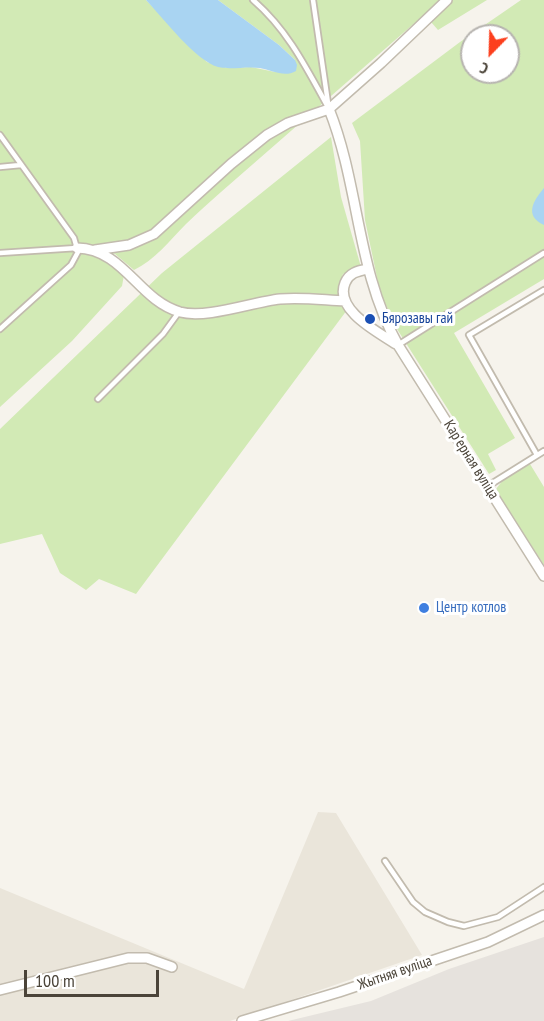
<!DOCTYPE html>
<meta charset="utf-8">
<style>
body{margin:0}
#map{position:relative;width:544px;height:1021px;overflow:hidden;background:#f6f3ec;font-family:"PT Sans Narrow",sans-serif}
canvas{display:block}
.north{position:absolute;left:460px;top:24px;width:60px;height:60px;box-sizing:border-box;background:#fff;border:2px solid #b7b4b0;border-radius:50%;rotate:203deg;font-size:16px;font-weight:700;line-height:24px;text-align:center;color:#4b4439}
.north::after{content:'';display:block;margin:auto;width:21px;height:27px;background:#fc3f1d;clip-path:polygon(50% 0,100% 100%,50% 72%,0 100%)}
.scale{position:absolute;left:24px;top:970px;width:135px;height:27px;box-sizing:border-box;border:3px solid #4b4439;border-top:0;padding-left:8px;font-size:18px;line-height:21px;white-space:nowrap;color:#4b4439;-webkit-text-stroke:4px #fff;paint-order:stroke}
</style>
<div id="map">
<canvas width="544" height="1021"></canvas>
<div class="north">С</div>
<div class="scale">100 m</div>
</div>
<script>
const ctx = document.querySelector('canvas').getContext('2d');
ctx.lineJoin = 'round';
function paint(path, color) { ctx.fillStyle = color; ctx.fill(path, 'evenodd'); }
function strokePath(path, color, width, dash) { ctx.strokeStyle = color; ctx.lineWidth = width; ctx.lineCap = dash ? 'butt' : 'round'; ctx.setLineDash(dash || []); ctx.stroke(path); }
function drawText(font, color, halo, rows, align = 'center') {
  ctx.font = font + ' "PT Sans Narrow",sans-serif'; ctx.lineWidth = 6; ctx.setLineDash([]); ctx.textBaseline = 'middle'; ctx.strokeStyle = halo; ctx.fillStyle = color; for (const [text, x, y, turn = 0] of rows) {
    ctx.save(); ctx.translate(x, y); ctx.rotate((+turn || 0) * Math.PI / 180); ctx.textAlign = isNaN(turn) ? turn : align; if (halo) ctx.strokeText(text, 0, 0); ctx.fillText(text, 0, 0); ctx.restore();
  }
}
const residential = new Path2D(`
 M318,812l18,1 86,142 -192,66h-230v-133l244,101z`);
const industrial = new Path2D(`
 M544,937v84h-256l83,-20 78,-32z`);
const green = new Path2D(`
 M0,0h146l61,62 21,6 23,-1 24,5 20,-12 -16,-15 -61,-45h223l-220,192c-12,11 -24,21 -35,32 -17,17 -31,36 -52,46l-19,-16 -31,-10 4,9 22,9 14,13 -2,11 -50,55 -72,66z
 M450,0h37l-49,30 -7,-8 20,-18z
 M521,0h23v279l-90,54 61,105 -27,16 8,16 -7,4 -92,-145 -17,-37 -15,-72 -5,-79 -8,-18 108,-81zM472,36h36v36h-36z
 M331,137l10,60 20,70 -18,7 -5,18 9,18 -211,284 -37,-15 -13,11 -26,-17 -18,-39 -42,10v-115l162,-156z
 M530,464l14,23v78l-47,-72 -1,-4 7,-9z`);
const water = new Path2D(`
 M146,0h72l61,45 16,15 2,5 -1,6c-12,7 -24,-1 -36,-3 -14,-2 -29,2 -42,-1 -22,-6 -56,-50 -72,-67z
 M544,188v37c-20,-9 -11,-24 0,-37z`);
const service = new Path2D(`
 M253,0c35,30 54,69 76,109
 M313,0l15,103
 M0,135l74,103 4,14 -7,13 -71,64
 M0,167l21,-2
 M0,253l77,-5
 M398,345l146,-92
 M98,399l65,-65 16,-22
 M537,455l-68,-120 75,-45
 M488,486l56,-35
 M385,861l28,41 12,10 23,10 16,4 34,-9 46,-30`);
const minor = new Path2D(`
 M329,109c31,78 27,161 69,236l146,231
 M77,248c47,1 61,52 103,64 27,7 72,-10 100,-13 22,-2 43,1 65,2
 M95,250l34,-5 25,-11 77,-70 36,-29 21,-12 41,-14 52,-46 66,-63
 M368,269c-11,2 -19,4 -23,14 -11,27 33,49 51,61
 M0,990l128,-32h19l25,9
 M242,1021l97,-29 149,-50 56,-27`);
const markers = [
 [370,319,6,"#1a4fb4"],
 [424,608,6,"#3f7fe0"]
];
const transitNames = [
 ["Бярозавы гай",382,319]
];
const streetNames = [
 ["Карʼерная вуліца",471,460,58],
 ["Жытняя вуліца",395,973,-19]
];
const shopNames = [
 ["Центр котлов",436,608]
];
paint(residential, '#eae5da');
paint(industrial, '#e6e2dd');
paint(green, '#d2eab5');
paint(water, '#a9d4f2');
strokePath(service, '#c2bbae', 8);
strokePath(minor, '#c2bbae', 12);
strokePath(service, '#fff', 4.5);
strokePath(minor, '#fff', 9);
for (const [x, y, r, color] of markers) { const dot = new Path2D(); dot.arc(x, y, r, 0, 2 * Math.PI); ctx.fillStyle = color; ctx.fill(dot); strokePath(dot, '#fff', 2); }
drawText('15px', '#164399', '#fff', transitNames, 'left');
drawText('15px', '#4b4439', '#fff', streetNames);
drawText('15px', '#366cbe', '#fff', shopNames, 'left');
</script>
